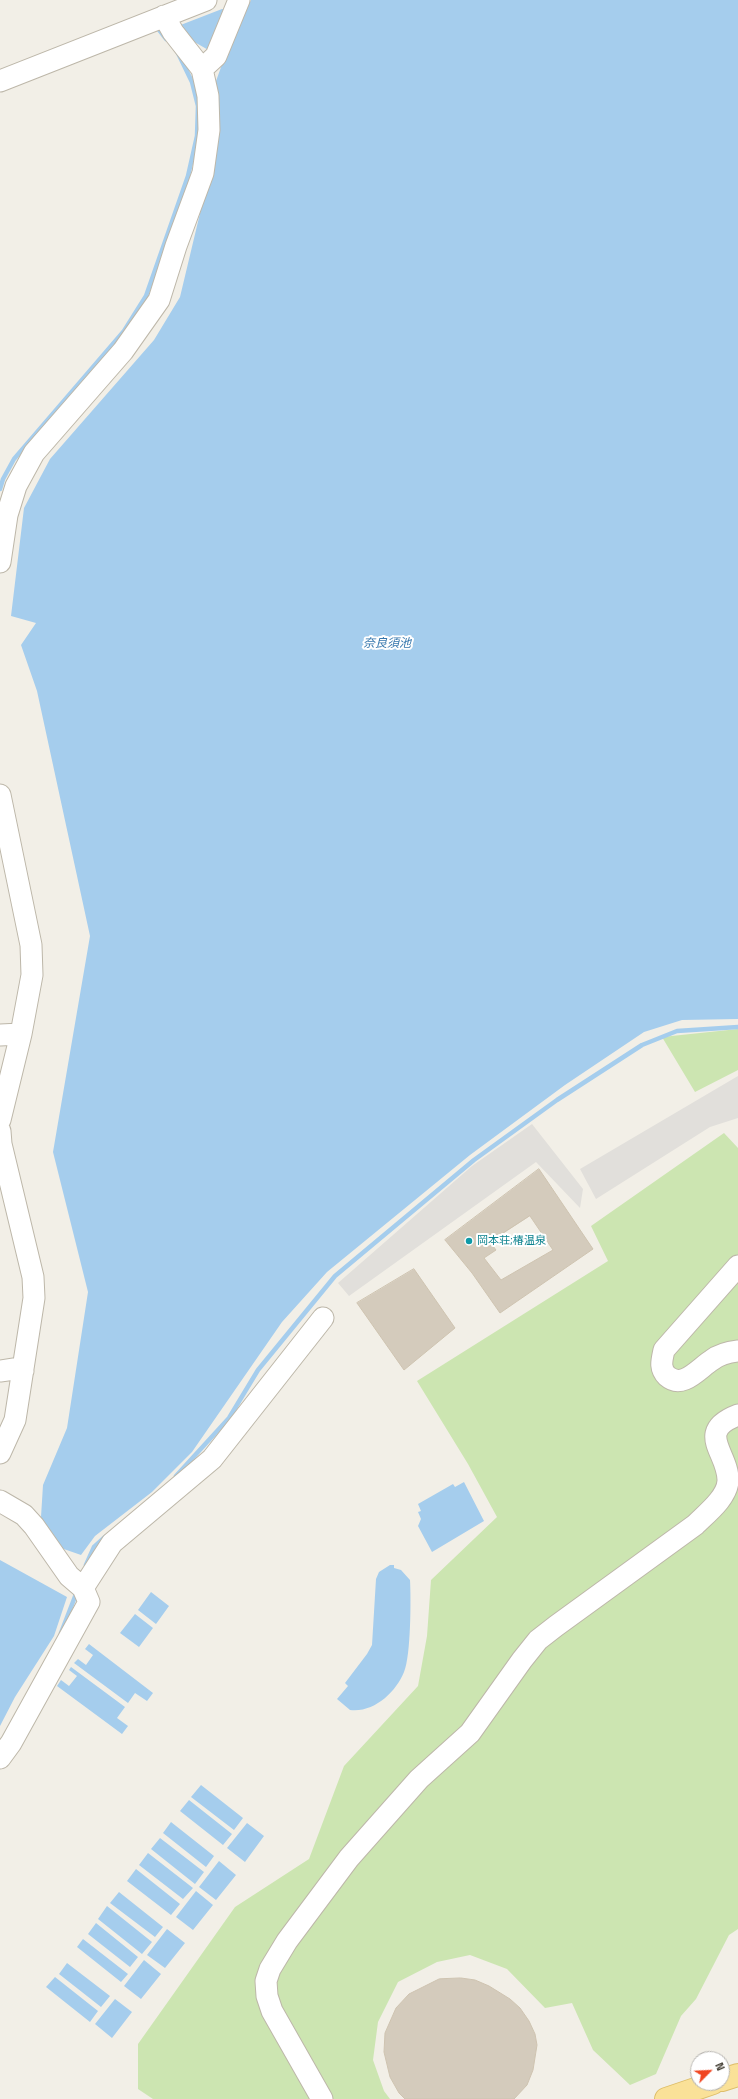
<!DOCTYPE html>
<meta charset="utf-8">
<style>
body{margin:0}
#map{position:relative;width:738px;height:2099px;overflow:hidden;background:#f2efe7;font-family:"Titillium Web",sans-serif}
canvas{display:block}
.north{position:absolute;left:690px;top:2051px;width:40px;height:40px;box-sizing:border-box;background:#fff;border:1px solid #b5b3af;border-radius:50%;rotate:66deg;font-size:11px;font-weight:700;line-height:16px;text-align:center;color:#454036}
.north::after{content:'';display:block;margin:auto;width:14px;height:18px;background:#f04520;clip-path:polygon(50% 0,100% 100%,50% 72%,0 100%)}
</style>
<div id="map">
<canvas width="738" height="2099"></canvas>
<div class="north">N</div>
</div>
<script>
const ctx = document.querySelector('canvas').getContext('2d');
ctx.lineJoin = 'round';
function paint(path, color) { ctx.fillStyle = color; ctx.fill(path, 'evenodd'); }
function strokePath(path, color, width, dash) { ctx.strokeStyle = color; ctx.lineWidth = width; ctx.lineCap = dash ? 'butt' : 'round'; ctx.setLineDash(dash || []); ctx.stroke(path); }
function drawText(font, color, halo, rows, align = 'center') {
  ctx.font = font + ' "Titillium Web","Noto Sans JP",sans-serif'; ctx.lineWidth = 4; ctx.setLineDash([]); ctx.textBaseline = 'middle'; ctx.strokeStyle = halo; ctx.fillStyle = color; for (const [text, x, y, turn = 0] of rows) {
    ctx.save(); ctx.translate(x, y); ctx.rotate((+turn || 0) * Math.PI / 180); ctx.textAlign = isNaN(turn) ? turn : align; if (halo) ctx.strokeText(text, 0, 0); ctx.fillText(text, 0, 0); ctx.restore();
  }
}
const green = new Path2D(`
 M738,1029v41l-43,22 -33,-55z
 M724,1133l14,15v781l-9,6 -33,64 -15,17 -25,58 -26,11 -37,-35 -21,-47 -27,5 -38,-39 -37,-14 -33,7 -39,20 -20,40 -5,38 11,31 6,8h-237l-15,-10v-45l97,-137 74,-48 35,-93 74,-80 9,-50 4,-56 66,-63 -29,-53 -51,-83 191,-120 -17,-35z`);
const parking = new Path2D(`
 M738,1076v42l-28,9 -114,72 -16,-30z
 M532,1124l51,65 -3,19 -44,-46 -187,134 -11,-13 134,-117z`);
const water = new Path2D(`
 M251,0h487v1019l-56,1 -38,12 -79,53 -95,70 -143,117 -45,50 -90,130 -40,40 -57,44 -14,19 -23,-8 -17,-30 2,-32 24,-57 21,-136 -35,-140 37,-216 -53,-245 -16,-46 15,-22 -25,-7 13,-108 26,-49 104,-119 26,-43 32,-134 5,-40 -1,-42 8,-22 -40,-23 -6,-10 44,-17h6l15,7z
 M464,1482l20,39 -52,31 -14,-26 3,-7 -3,-7 3,-1 -3,-7 35,-20 2,3z
 M0,1560l67,37 -13,39 -39,61 -15,29z
 M390,1565h4v3l7,2 9,10c1,18 1,76 -6,92 -8,20 -30,41 -54,38l-13,-11 11,-13 -3,-3 22,-29 5,-9 4,-66 3,-7z
 M151,1592l18,14 -13,18 -18,-14z
 M135,1614l18,14 -14,19 -19,-14z
 M89,1644l64,49 -6,8 -12,-8 -7,10 -54,-40 4,-4 8,6 7,-10 -8,-6z
 M71,1667l54,40 -8,11 11,8 -6,8 -65,-48 4,-6 8,6 8,-10 -8,-6z
 M201,1785l42,33 -9,12 -43,-33z
 M189,1800l43,34 -9,11 -43,-34z
 M171,1822l43,34 -8,11 -43,-34z
 M247,1823l17,13 -19,26 -18,-14z
 M160,1838l44,34 -9,12 -44,-35z
 M148,1853l45,35 -10,11 -44,-34z
 M219,1861l17,14 -20,25 -17,-13z
 M136,1869l44,35 -9,11 -44,-34z
 M196,1891l17,14 -20,25 -17,-13z
 M119,1892l44,35 -8,10 -45,-34z
 M107,1906l45,36 -10,12 -44,-35z
 M96,1923l42,34 -8,10 -42,-33z
 M167,1929l18,14 -20,25 -18,-13z
 M83,1939l45,35 -7,8 -44,-35z
 M144,1960l17,14 -20,25 -17,-13z
 M67,1963l43,33 -9,11 -42,-33z
 M55,1977l43,34 -8,11 -44,-35z
 M115,1999l17,13 -20,26 -17,-14z`);
const stream = new Path2D(`
 M156,26l10,13
 M0,489l3,-10 11,-20 110,-128 22,-35 42,-120 9,-40 1,-30 -6,-24 -14,-29
 M176,1476l53,-58 29,-48 77,-94 139,-116 83,-60 85,-55 35,-14 61,-4
 M86,1565l8,-18 11,-10
 M61,1633l15,-39`);
const building = new Path2D(`
 M539,1169l54,80 -93,64 -28,-40 -27,-33zM530,1216l23,34 -52,30 -17,-22 12,-8 -6,-8z
 M414,1269l41,59 -51,42 -47,-67z
 M461,1978l14,2 14,6 21,13 10,9 9,13 6,13 2,11 -4,25 -6,15 -13,14h-109l-6,-6 -9,-16 -6,-25 1,-19 11,-25 13,-14 30,-15z`);
const minor = new Path2D(`
 M202,69l14,-13 23,-56
 M0,81l206,-81
 M0,562l7,-47 9,-29 18,-33 89,-102 36,-51 17,-54 27,-73 6,-43 -1,-34 -6,-27 -29,-37 -9,-16
 M0,795l31,150 1,30 -11,59 -21,86
 M0,1035l21,-1
 M0,1131l1,13 32,133 1,21 -19,122 -15,33
 M738,1266l-74,84c-2,10 -5,18 3,26 16,14 32,-8 45,-16 8,-6 17,-8 26,-9
 M0,1371l14,-2 9,2
 M0,1501l24,14 10,11 35,50 14,12 6,14 -78,141 -11,15
 M83,1588l29,-45 100,-84 111,-141
 M322,2099l-50,-88 -5,-15 -1,-15 4,-12 17,-28 62,-83 70,-79 51,-46 52,-73 16,-20 18,-14 139,-101c11,-11 32,-27 33,-44 1,-28 -34,-49 10,-66`);
const major = new Path2D(`
 M722,2080l16,-5
 M666,2099l47,-16`);
const markers = [
 [469,1241,4,"#0f9aa8"]
];
const cultureNames = [
 ["岡本荘;椿温泉",477,1241]
];
const waterNames = [
 ["奈良須池",387,644]
];
paint(green, '#cce5b1');
paint(parking, '#e1dfdb');
paint(water, '#a5cded');
strokePath(stream, '#a5cded', 4.5);
paint(building, '#d4cbbc');
strokePath(building, '#cec3b0', 1);
strokePath(minor, '#bdb7a9', 23);
strokePath(major, '#debe69', 24);
strokePath(minor, '#fff', 21);
strokePath(major, '#fae198', 22);
for (const [x, y, r, color] of markers) { const dot = new Path2D(); dot.arc(x, y, r, 0, 2 * Math.PI); ctx.fillStyle = color; ctx.fill(dot); strokePath(dot, '#fff', 1.5); }
drawText('11px', '#0d838f', '#fff', cultureNames, 'left');
drawText('italic 12px', '#3476ac', '#fff', waterNames);
</script>
